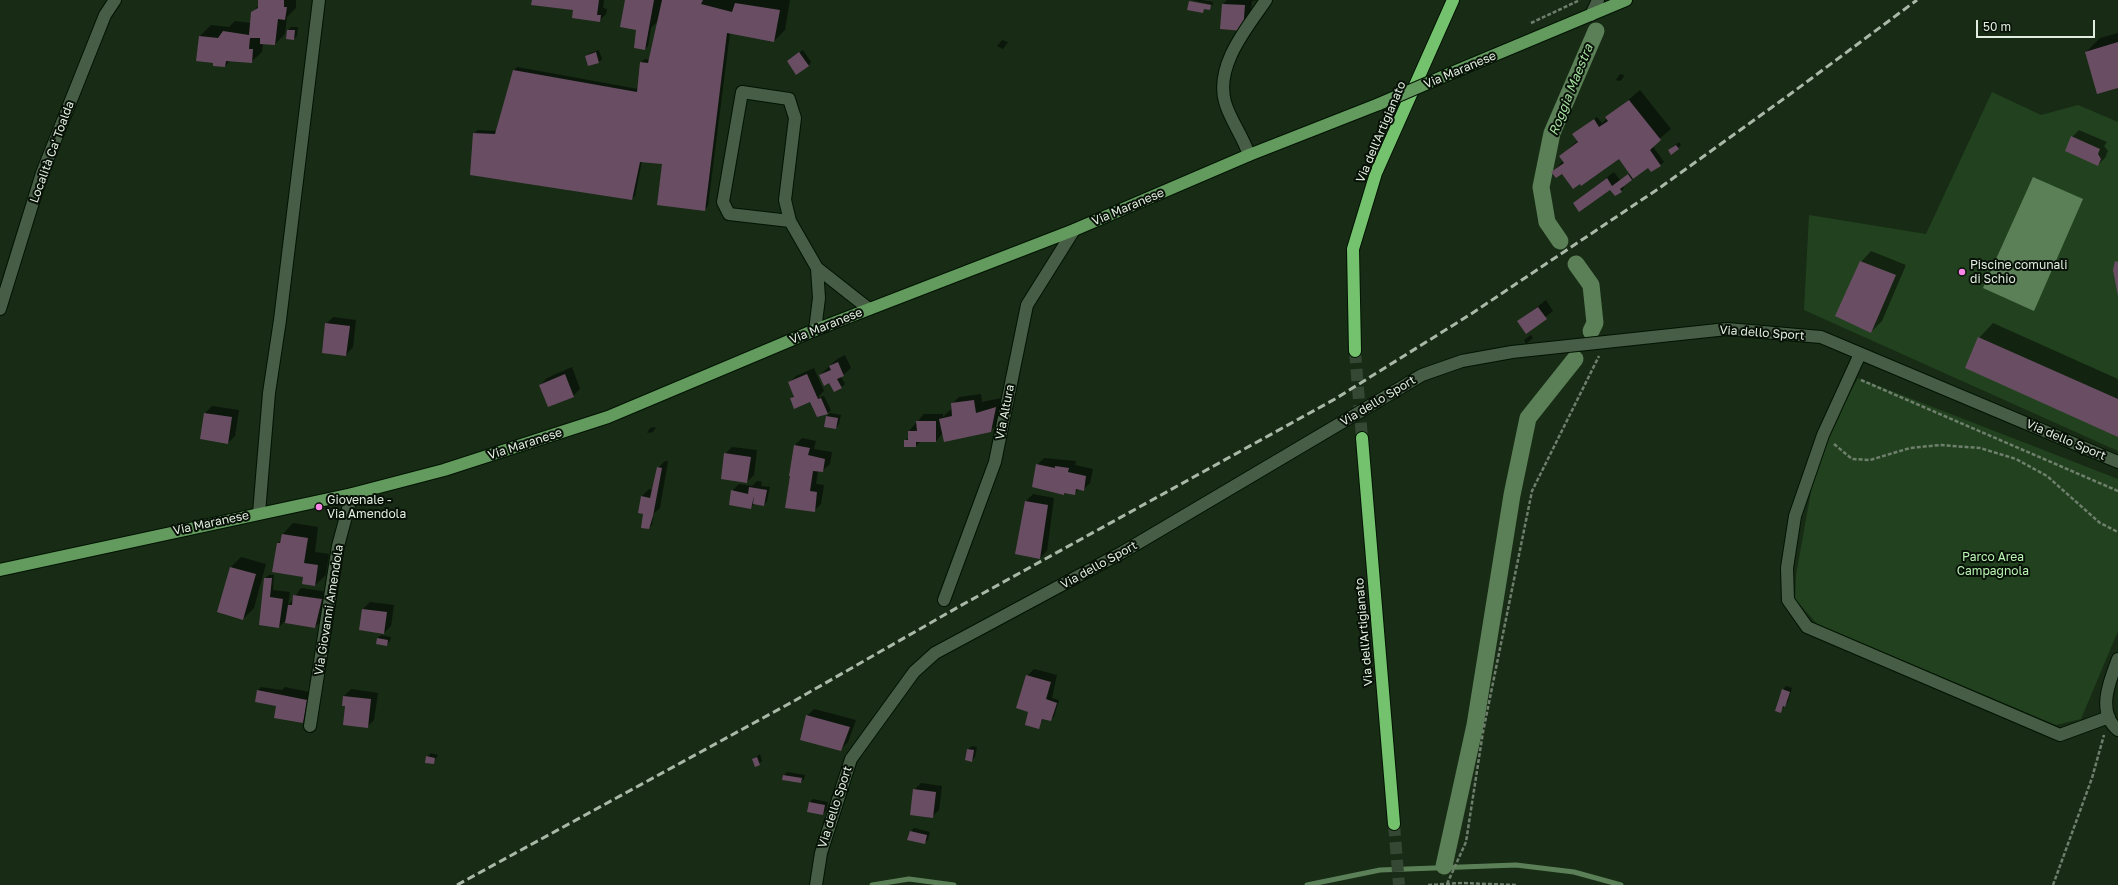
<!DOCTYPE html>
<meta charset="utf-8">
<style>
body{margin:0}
#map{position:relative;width:2118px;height:885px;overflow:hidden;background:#172b15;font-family:"Golos Text",sans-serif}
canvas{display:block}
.scale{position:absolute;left:1976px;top:20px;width:119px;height:18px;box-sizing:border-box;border:2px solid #e1eedf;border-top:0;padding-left:5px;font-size:12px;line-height:14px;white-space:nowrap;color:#e1eedf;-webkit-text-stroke:3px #081107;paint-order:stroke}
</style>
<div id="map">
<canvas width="2118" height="885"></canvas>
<div class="scale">50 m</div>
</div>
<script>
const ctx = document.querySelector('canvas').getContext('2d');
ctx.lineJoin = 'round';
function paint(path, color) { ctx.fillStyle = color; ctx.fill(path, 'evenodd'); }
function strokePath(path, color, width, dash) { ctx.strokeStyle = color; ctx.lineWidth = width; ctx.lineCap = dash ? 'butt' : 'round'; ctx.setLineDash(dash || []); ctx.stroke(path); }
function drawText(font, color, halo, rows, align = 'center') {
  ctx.font = font + ' "Golos Text",sans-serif'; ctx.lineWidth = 4; ctx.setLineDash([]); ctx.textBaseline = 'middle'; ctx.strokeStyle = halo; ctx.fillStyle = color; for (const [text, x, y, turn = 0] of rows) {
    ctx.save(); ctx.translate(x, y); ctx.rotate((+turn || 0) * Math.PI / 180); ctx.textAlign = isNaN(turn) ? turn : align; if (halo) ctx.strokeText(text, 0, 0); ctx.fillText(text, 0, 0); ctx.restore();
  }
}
const green = new Path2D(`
 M1992,92l49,23 37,-10 40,17v329l-314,-141 5,-95 117,19z
 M1858,378l260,101v152l-37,88 -25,6 -239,-101 -22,-25 1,-24 22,-122z`);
const water = new Path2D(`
 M2033,177l50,22 -49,112 -51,-23z`);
const shadow = new Path2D(`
 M259,0h37v8l-9,9 -2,17 -10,10 -12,-1 -1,9 -11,10 -20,-2 -6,6 -11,-4 -17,-2 3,-24 11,-11 18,2 6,-6 16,2 1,-10 7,-8z
 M533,0h71l-1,8 4,1 -1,5 -7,7 -25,-12z
 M626,0h164l-5,30 -11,11 -44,-8 -22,173 -4,4 -41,-47 -21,-2 -7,35 -4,3 -157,-66 4,-3 19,1 16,-60 4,-4 121,22 3,-27 4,-3 5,1 10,-41 -9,9 -3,18 -3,3z
 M1191,0h11l11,2v3z
 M1227,0h33l-8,1 -2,22 -29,5 2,-24z
 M291,27h7l-1,9 -3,3 -6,-9z
 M2118,33v54l-32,-35 14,-14z
 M1002,40l6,2 -5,7 -6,-3z
 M599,50l3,9 -3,3 -13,-6 4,-3z
 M803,50l8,12 -3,4 -17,-8z
 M1620,74l4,1 -1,3 -3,3 -4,-1z
 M1640,90l31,39 -19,16 12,17 -12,9 -3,-4 -26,19 1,2 -3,3 -6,-4 -41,16 40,-31 6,8 10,-7 -11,-16 -39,26 -18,-10 -9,-1 10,-11 -2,-5 17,-16 -1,-9 20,-14 5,6z
 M2079,130l28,12 -3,4 4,5 -3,7 -7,7 -26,-28z
 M1679,142l2,3 -3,3 -9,2z
 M1871,251l35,14 -24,56 -11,11 -10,-70z
 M1546,300l7,11 -27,21 -7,-11z
 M333,317l23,3 -3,27 -7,8 -20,-31z
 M1993,323l125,56v56l-139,-97z
 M1531,335l2,3 -7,6 -2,-4z
 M845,355l6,13 -10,9 4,7 -4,4 -21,-13 17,-16z
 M572,367l8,22 -7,7 -33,-11 7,-7z
 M814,368l10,23 -7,7 7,-2 7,14 -3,3 -11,3 -6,-15 -20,-2 3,-4 -5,-12 7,-7z
 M981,394l1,8 24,-5 -5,23 -11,11 -47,2 -7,8h-15l-5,5 -11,-5 4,-4v-6l15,-17h19v3l9,-9v-4l7,-7z
 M212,406l27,4 -4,26 -7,7 -27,-4 4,-26z
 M830,413l11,2 -2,9 -3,4 -10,-11z
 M656,427l-3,5 -6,1 3,-5z
 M802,438l14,3 -2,8 18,3 -2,12 -8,7h-4l-2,13 8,1 -3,19 -7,7 -19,-66z
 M732,447l25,3 -3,25 -7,7 -22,-28z
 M1044,458l32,3 -1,4 18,4 -3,14 -7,7 -4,-1 -5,5 -37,-29z
 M665,461h3l-8,47 -6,5 -2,12 -3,3 -7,-32 7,-7 4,1 5,-22z
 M757,481l5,1 -1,4 9,1 -3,14 -3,4 -9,-2 -5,5 -18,-17 7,-7 13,2z
 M1033,494l21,4 -7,53 -7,7 -14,-57z
 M293,523l25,4 -3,25 14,2 -3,21 -11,10 -11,-9 -26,-33 4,-4 1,-5z
 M241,557l25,7 -12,44 -11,11 -13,-51z
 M269,575h5l-1,15 17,2 -2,14 13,-18 28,4 -7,28 -7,7 -28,-8 -8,8 -19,-3 5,-46z
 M370,602l24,3 -3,21 -7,7 -23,-3 2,-21z
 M381,635l10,2 -1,4 -3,3 -10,-6z
 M1034,669l23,6 -5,23 7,2 -5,17 -4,3 -6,-2 -6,10 -8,-16 -3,-36z
 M1786,686l6,2 -4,14 -8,10 3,-22z
 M261,687l21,3 3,-3 29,6 -4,22 -7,7 -26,-17 -21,-3 2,-12z
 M351,689l27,4 -4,27 -7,7 -21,-22 -2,-9z
 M814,709l42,11 -8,22 -7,7 -34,-33z
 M972,746l5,1 -2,10 -3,3 -6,-1 2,-10z
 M431,753l7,2 -5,8 -6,-6z
 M760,754l2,7 -3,3 -6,-5z
 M787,772l18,3 -1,4 -3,3 -17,-7z
 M921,783l21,3 -3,24 -7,7 -18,-27z
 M813,799l15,3 -2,9 -3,3 -13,-12z
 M914,828l16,4 -2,8 -4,3 -15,-4 2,-8z`);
const stream = new Path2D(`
 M872,885l37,-6 45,6
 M1307,885l73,-15 136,-5 58,7 47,13`);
const canal = new Path2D(`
 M1560,241l-13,-19 -6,-35 11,-54 44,-102
 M1576,264l15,21 4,38 -4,8
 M1444,866l31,-141 37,-230 16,-77 47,-59`);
const building = new Path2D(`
 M258,0h26v7h3l-2,13 -7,-1 -3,26 -15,-1v-6h-10l-1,11h4l-1,14 -26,-2 -1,6 -12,-1v-3l-17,-2 3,-25 19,2 5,-7 26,4 2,-23 7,-4z
 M532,0h67l-2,15h4l-1,7 -28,-4 1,-8 -42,-5z
 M625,0h29l-9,50 -11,-2 2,-18 -16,-3z
 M662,0h41l-2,4 31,8 3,-9 45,7 -6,32 -47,-9 -22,178 -48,-6 5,-41 -22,-2 -8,38 -162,-25 3,-42 22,1 18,-64 124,22 3,-30 8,1z
 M1189,1l22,4 -1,5 -6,-1 -1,4 -16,-3z
 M1222,4l23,1 -2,26 -23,-2z
 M287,30h8l-1,10 -8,-1z
 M2118,42v46l-21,6 -12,-42z
 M596,52l3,11 -11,3 -3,-10z
 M799,52l10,14 -13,9 -9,-14z
 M1629,100l32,40 -11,10 11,16 -10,6 -3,-4 -15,11 -14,-20 -38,27 -1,-2 -7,5 -11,-15 -6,4 -5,-6 13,-9 -5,-7 19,-14 -6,-8 22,-15 5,8 9,-6 -3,-4z
 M2071,136l29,13 -2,5 3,5 -3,7 -33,-15z
 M1676,145l3,4 -8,6 -3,-5z
 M1628,174l4,6 -12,9 2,3 -7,4 -5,-6 -31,22 -6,-9 34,-25 5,8z
 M1860,261l36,14 -25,58 -36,-17z
 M2115,261l3,1v34l-5,-26z
 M1538,307l9,12 -21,15 -9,-13z
 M325,323l25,3 -4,30 -24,-3z
 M1978,337l140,62v38l-153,-69z
 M838,362l6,14 -7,3 5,9 -8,4 -5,-9 -5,3 -5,-11 12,-5 -2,-4z
 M565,374l9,23 -26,10 -9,-22z
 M807,374l11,25 3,-1 7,16 -11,3 -7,-15 -16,7 -4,-11 4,-1 -6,-15z
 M974,400l2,13 20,-6 -5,25 -47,10 -5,-23 13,-3 -1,-13z
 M204,413l28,4 -4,27 -28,-5z
 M826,416l12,2 -2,11 -12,-2z
 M916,421h20v21h-20v5h-12v-7h4v-9h9z
 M794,445l16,3 -2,7 17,4 -2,13 -10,-1 -3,20 7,1 -2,20 -30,-4 5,-32h4h-5z
 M724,453l27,4 -4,26 -26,-4z
 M1036,464l19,4v-2l14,2 -1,4 18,4 -2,15 -8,-2 -1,6 -11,-2v2l-32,-8z
 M657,467l5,1 -9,48 -4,13 -8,-1 2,-14 -5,-1 3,-17 9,2z
 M749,487l18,3 -3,16 -11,-2 1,-8 -3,13 -22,-4 2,-15 17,4z
 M1025,501l23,4 -8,54 -25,-5z
 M282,534l26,4 -4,25 14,2 -3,21 -13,-2 1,-7 -31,-5 5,-29h3z
 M230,567l26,7 -13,46 -26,-8z
 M264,578h8l-2,19 13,2 -4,29 -20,-3z
 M293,595l29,4 -7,29 -30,-5 3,-18h4z
 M362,609l25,3 -3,22 -25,-4z
 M377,638l11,2 -1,6 -11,-2z
 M1026,675l25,7 -5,17 11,4 -6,18 -9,-2 -3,10 -14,-4 3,-13 -12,-4z
 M1782,689l8,3 -5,15 -2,-1 -2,7 -6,-2z
 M257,690l50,10 -4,23 -29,-5 2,-12 -21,-4z
 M343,696l28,3 -3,29 -25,-3 2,-19h-3z
 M806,715l44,12 -9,24 -41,-11z
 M967,749l7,1 -2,12 -7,-2z
 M426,756l9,2 -1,6 -9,-1z
 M757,757l3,8 -5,2 -3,-8z
 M783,775l19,3 -1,5 -19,-3z
 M913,789l23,3 -3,26 -23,-3z
 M809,802l16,3 -2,10 -16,-3z
 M910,831l17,4 -2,9 -18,-4z`);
const highwayTunnel = new Path2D(`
 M1355,351l7,87
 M1394,824l5,61`);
const path = new Path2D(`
 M1531,23l49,-23
 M1861,380l257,111
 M1834,444l18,15 18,1 40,-12 30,-3 40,3 36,11 31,17 53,47 18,9
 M1447,884l19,-42 17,-110 49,-241 67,-135
 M1428,885l34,-2 54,2
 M2053,885l39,-107 12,-43`);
const minor = new Path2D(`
 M1591,15l7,-15
 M1249,155c-6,-19 -19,-35 -24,-53 -10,-37 22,-74 41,-102
 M790,221l-5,-21 10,-82 -6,-19 -47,-7 -19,110 6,12 61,7 27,47 52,41
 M0,309l42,-136 63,-158 10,-15
 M815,330l4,-32 -2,-30
 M1860,354l-37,81 -28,81 -8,52 1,32 19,27 253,108 49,-18
 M259,513l10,-120 11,-73 39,-320
 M944,600l51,-138 32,-157 47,-75
 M2118,659c-8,21 -22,53 0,71
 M310,726l28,-180 14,-52
 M816,885l5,-32 30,-94 63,-87 21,-19 188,-101 299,-177 40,-14 50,-9 215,-23 94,8 297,125`);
const major = new Path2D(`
 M1449,74l177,-74
 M0,570l352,-76 92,-24 164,-53 207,-87 259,-100 175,-75 130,-51`);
const highway = new Path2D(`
 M1355,351l-2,-102 23,-76 77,-173
 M1362,438l32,386`);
const rail = new Path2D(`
 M457,885l337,-184 166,-95 375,-207 136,-85 187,-125 131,-94 128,-95`);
const majorBridge = new Path2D(`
 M1379,104l70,-30`);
const markers = [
 [1962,272,4,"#fa87e7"],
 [319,507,4,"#fa87e7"]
];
const streetNames = [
 ["Via Maranese",1460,70,-23],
 ["Via dell'Artigianato",1381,132,-67],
 ["Località Ca' Toalda",52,152,-70],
 ["Via Maranese",1128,207,-23],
 ["Via Maranese",826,326,-22],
 ["Via dello Sport",1762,333,4],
 ["Via dello Sport",1378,401,-31],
 ["Via Altura",1005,412,-79],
 ["Via dello Sport",2066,440,23],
 ["Via Maranese",525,444,-18],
 ["Via Maranese",211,523,-12],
 ["Via dello Sport",1099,565,-29],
 ["Via Giovanni Amendola",329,610,-81],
 ["Via dell'Artigianato",1364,632,-95],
 ["Via dello Sport",835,807,-72]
];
const poiNames = [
 ["Piscine comunali",1970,265],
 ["di Schio",1970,279],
 ["Giovenale -",327,500],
 ["Via Amendola",327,514]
];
const parkNames = [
 ["Parco Area",1993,557],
 ["Campagnola",1993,571]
];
const waterNames = [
 ["Roggia Maestra",1571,90,-68]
];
paint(green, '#22421f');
paint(water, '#5b8057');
paint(shadow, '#0007');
strokePath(stream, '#5b8057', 5);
strokePath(canal, '#5b8057', 17);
paint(building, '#694e63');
strokePath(highwayTunnel, '#354833', 12, [12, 6]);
strokePath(minor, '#021302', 14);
strokePath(major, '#021302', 14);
strokePath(highway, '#021302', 14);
strokePath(path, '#6e7f6c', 2.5, [4, 2]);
strokePath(minor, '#475d45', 12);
strokePath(major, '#639a5e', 12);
strokePath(highway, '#75c26e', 12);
strokePath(rail, '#aab8a8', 3, [8, 4]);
strokePath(majorBridge, '#021302', 14, []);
strokePath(majorBridge, '#639a5e', 12);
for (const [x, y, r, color] of markers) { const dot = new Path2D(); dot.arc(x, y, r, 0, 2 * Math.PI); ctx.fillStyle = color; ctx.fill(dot); strokePath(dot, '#081107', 1.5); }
drawText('12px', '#e1eedf', '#081107', streetNames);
drawText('12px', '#e1eedf', '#081107', poiNames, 'left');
drawText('12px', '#b9f3b2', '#081107', parkNames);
drawText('italic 13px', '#a6dfa0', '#081107', waterNames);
</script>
